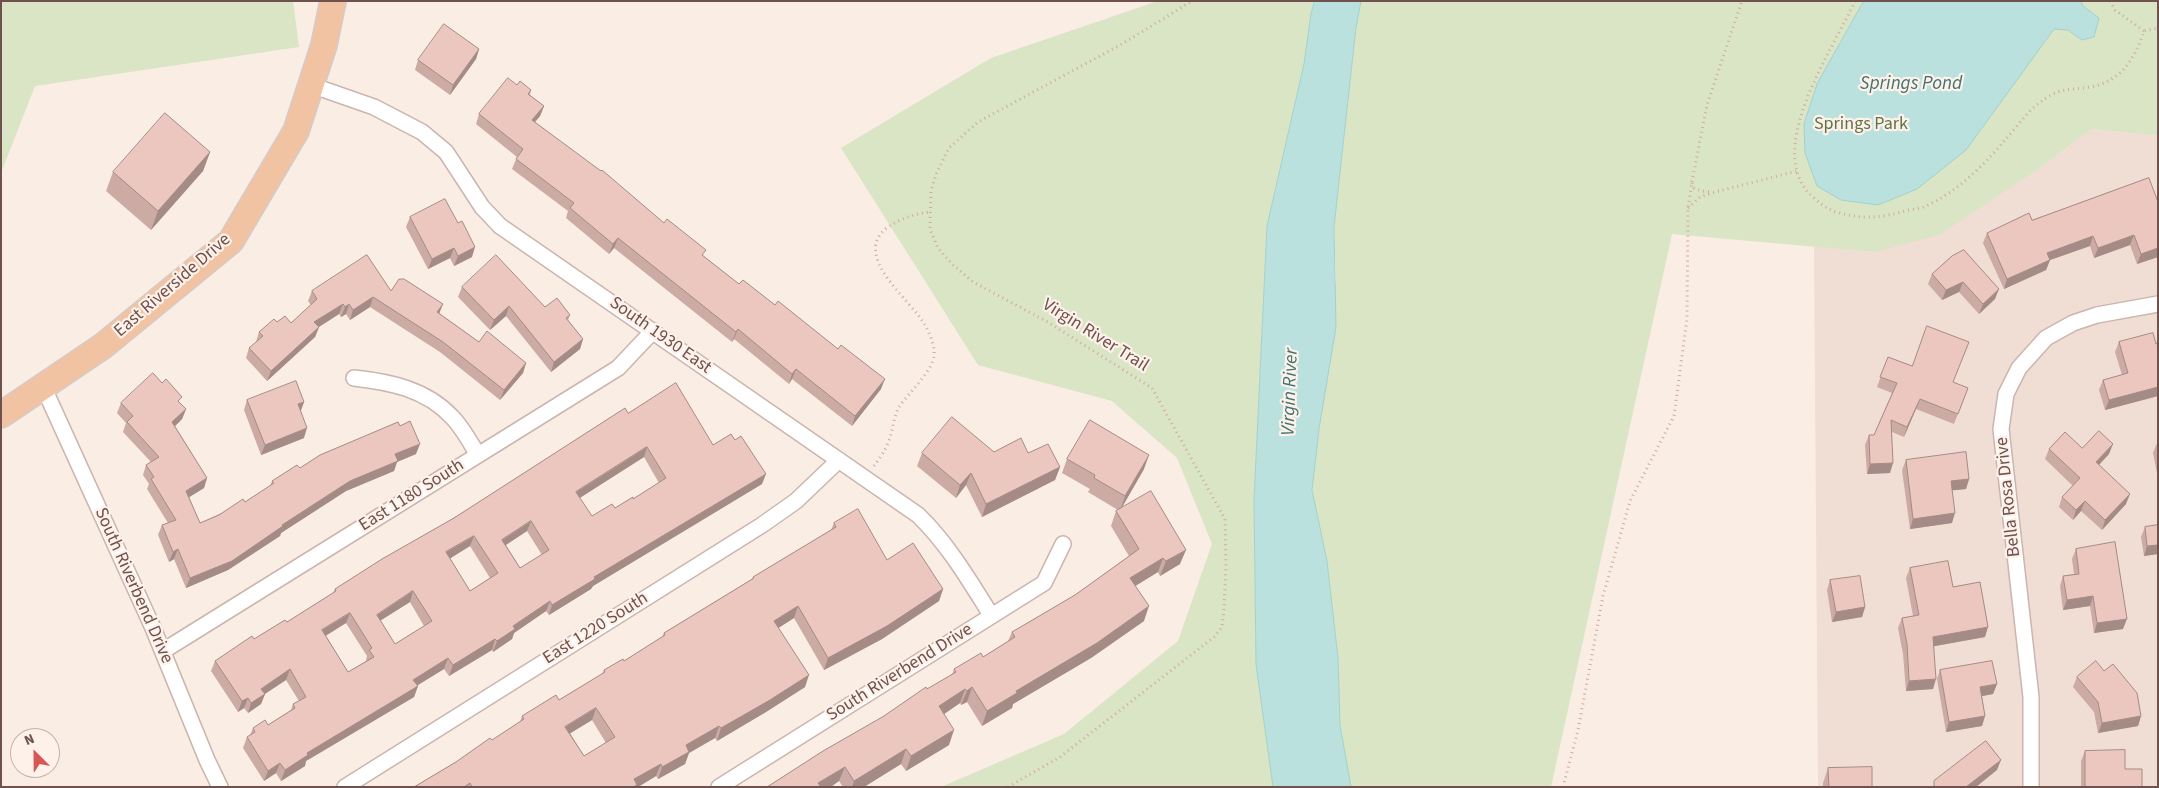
<!DOCTYPE html>
<style>
body{margin:0}
#map{position:relative;width:2159px;height:788px;overflow:hidden;background:#f9ede4;font-family:"Source Sans 3",sans-serif}
canvas{display:block}
.frame{position:absolute;inset:0;border:2px solid #6f514d;pointer-events:none}
.north{position:absolute;left:10px;top:728px;width:50px;height:50px;box-sizing:border-box;background:#fdf1ea;border:1px solid #c4b1ab;border-radius:50%;rotate:337deg;font-size:14px;font-weight:700;line-height:20px;text-align:center;color:#6f514d}
.north::after{content:'';display:block;margin:auto;width:18px;height:22px;background:#d75656;clip-path:polygon(50% 0,100% 100%,50% 72%,0 100%)}
</style>
<div id="map">
<canvas width="2159" height="788"></canvas>
<div class="frame"></div>
<div class="north">N</div>
</div>
<script>
const ctx = document.querySelector('canvas').getContext('2d');
ctx.lineJoin = 'round';
function paint(path, color) { ctx.fillStyle = color; ctx.fill(path, 'evenodd'); }
function strokePath(path, color, width, dash) { ctx.strokeStyle = color; ctx.lineWidth = width; ctx.lineCap = dash ? 'butt' : 'round'; ctx.setLineDash(dash || []); ctx.stroke(path); }
function drawText(font, color, halo, rows, align = 'center') {
  ctx.font = font + ' "Source Sans 3",sans-serif'; ctx.lineWidth = 4.5; ctx.setLineDash([]); ctx.textBaseline = 'middle'; ctx.strokeStyle = halo; ctx.fillStyle = color; for (const [text, x, y, turn = 0] of rows) {
    ctx.save(); ctx.translate(x, y); ctx.rotate((+turn || 0) * Math.PI / 180); ctx.textAlign = isNaN(turn) ? turn : align; if (halo) ctx.strokeText(text, 0, 0); ctx.fillText(text, 0, 0); ctx.restore();
  }
}
const residential = new Path2D(`
 M2092,129l66,7v651h-340l-4,-541 60,6 167,-85z`);
const green = new Path2D(`
 M1,1h292l6,46 -264,39 -34,87z
 M1158,1h157l-4,13 -7,50 -37,162 -13,274 2,164 17,123h-332l123,-53 114,-93 34,-97 -35,-86 -65,-57 -134,-36 -137,-217 150,-90z
 M1361,1h797v135l-66,-7 -51,38 -102,68 -65,17 -202,-18 -121,553h-200l-11,-62 -2,-67 -11,-97 -15,-70 24,-213 -2,-51 22,-200z`);
const water = new Path2D(`
 M1315,1h46l-5,26 -22,200 2,100 -17,102 -7,61 15,71 11,97 2,67 11,62h-78l-17,-123 -2,-164 13,-274 37,-162 7,-50z
 M1864,1h217l2,5 16,12 -5,19 -12,3 -14,-10 -14,-1 -88,121 -49,39 -39,16 -37,-5 -24,-14 -12,-33 -1,-29 13,-40z`);
const path = new Path2D(`
 M1855,1c-21,47 -95,152 -41,197 7,6 13,11 22,14 28,8 45,6 73,-2 6,-1 13,-2 19,-5 30,-14 56,-40 77,-65 11,-12 21,-27 33,-36 21,-17 28,-13 52,-17 31,-5 45,-29 54,-56l14,-3
 M2110,1l5,9 29,21
 M1692,183l2,5 7,3 11,1
 M1688,208l12,-11 15,-5 82,-21
 M874,466c5,-7 11,-15 14,-23 5,-11 5,-25 11,-36 10,-15 38,-39 35,-57 -1,-8 -5,-18 -9,-25 -13,-24 -76,-70 -37,-98 14,-9 26,-13 42,-15
 M1008,787l52,-30 154,-120 8,-10 2,-18 2,-42 -1,-48 -73,-131 -106,-67 -73,-39 -20,-17 -15,-17 -8,-19 1,-39 6,-18 12,-24 29,-26 144,-78 70,-43
 M1563,787l15,-57 25,-134 27,-95 44,-85 13,-97 1,-111 4,-27 15,-76 35,-104`);
const street = new Path2D(`
 M311,85l63,22 48,25 24,20 36,55 18,19 418,289c30,29 51,65 73,100
 M354,378c36,4 72,11 98,39 10,10 18,25 26,38
 M43,386l110,242 54,132 13,27
 M163,651l455,-283 35,-37
 M345,787l417,-262 34,-24 43,-41
 M719,787l325,-204 19,-39
 M2031,787v-90l-30,-268 5,-35 13,-26 27,-30 27,-15 24,-8 61,-11`);
const primary = new Path2D(`
 M1,415l102,-69 128,-105 65,-110 28,-86 9,-44`);
const wall = new Path2D(`
 M479,49l-3,10 -26,36 -35,-25 3,-10z
 M517,85l14,5 -1,5 14,11 -4,10 -5,6 204,162 142,105 -29,37 -60,-47 -3,5 -55,-45 -2,3 -118,-94 -5,6 -43,-36 2,-7 -56,-42 5,-12 -41,-33 3,-10z
 M210,152l-7,19 -52,59 -45,-39 7,-19z
 M2149,178l9,79 -21,7 -7,-19 -36,13 -4,-12 -40,14 -4,10 -42,19 -21,-46 4,-10 45,-13z
 M410,217l62,40 -18,9 -4,-8 -22,11 -22,-42z
 M1952,256l43,43 -16,15 -20,-22 -17,8 -14,-16 4,-10z
 M462,287l83,20 25,8 -2,5 15,19 -3,10 -29,23 -45,-56 -16,14 -32,-33z
 M312,291h79l52,13 -4,9 40,29 47,21 -3,10 -23,27 -60,-48 -70,-45 -20,13 -4,-6 -5,3 -2,-3 -20,13 -4,10 -48,44 -21,-23 3,-10 7,-6 3,-10 18,-10 14,1 20,-18 -3,-4z
 M2119,342l39,1v53l-53,14 -6,-20 4,-10 19,-5 -7,-23z
 M1888,357l80,31 -14,36 -38,-15 -12,28 -12,-5 -2,41 -23,1 -2,-29 4,-10h5l18,-42 -15,-6z
 M247,400l57,2 -3,9 3,27 -43,17 -17,-45z
 M121,403h59l6,6 -4,10 -7,7 32,52 -3,10 -15,9 11,26 45,-21 25,-16 2,-5 128,-55 16,28 -19,8 -3,9 -48,20 -65,42 -1,3 -52,34 -42,18 -12,-29 -5,3 -11,-27 4,-10 6,-2 -21,-34 2,-5 -6,-9 3,-10 5,-3 -28,-30 3,-9 -9,-10z
 M628,413l85,32 49,39 -169,102 -2,3 -42,26 -3,-4 -32,22 -2,6 -19,13 -1,-2 -43,26 -5,-7 -27,16 1,1 -4,11 -108,64 -1,5 -24,15 -5,-8 -12,8 -21,-33 4,-11 3,-2 3,-7 15,-3 23,-15 2,-6 6,-3 -13,-21 -21,14 -4,10 -13,9 -4,-5 -6,4 -27,-41 4,-10 72,-39 46,-29 2,-4zM644,457l15,26 -26,16 -18,9 -23,8 -13,-18zM527,531l15,24 -22,13 -14,-23zM470,546l20,32 -20,13 -20,-33zM410,602l14,24 -29,18 -15,-23zM346,623l21,33 -1,4v1l-18,11 -22,-36z
 M2157,443h1v35l-5,-25z
 M2082,448l27,6 -10,11 27,39 -24,26 -21,-19 -8,9 -14,-13 3,-10 11,-11 -28,-27 4,-10z
 M994,452l34,1 32,14 -5,13 -73,37 -16,-32 -10,13 -39,-32 5,-13z
 M1067,459l77,10 -23,39 59,56 -20,12 -2,-4 -23,14 9,35 -53,37 -78,46 -1,4 -30,18 -15,-24 -6,3 -1,-2 -16,11 5,31 -43,26 -5,-7 -37,23h-21l-4,-6 -72,6 185,-112 2,-6 29,-12 25,-16 4,-9 63,-37 54,-39 -18,-30 5,-15 2,-1 -30,-18 2,-3 -28,-16z
 M1906,460l63,19 -3,10 -14,1v33l-42,6 -8,-59z
 M834,523l53,37 56,29 -4,12 -57,38 -58,31 -30,-52 -16,10 27,59 -39,25 -49,29 -2,-3 -26,15 -4,11 -27,15 -2,-3 -18,11h-224l78,-47 28,-18 2,-6 37,-16 43,-26 2,-4 20,-9 38,-24 2,-4 88,-54 1,-2 78,-47zM592,720l14,23 -22,13 -14,-23z
 M2158,525v29l-14,2 -3,-19 4,-10z
 M2076,549l47,80 -29,4 -4,-27 -27,4 -3,-24 3,-10 11,-2 -2,-15z
 M1910,568l43,19 32,50 -51,9 -1,43 -27,2 -3,-37 -5,-26 4,-10 11,-2 -7,-38z
 M1830,580l35,27 -3,10 -30,5 -5,-32z
 M1940,670l57,14 -4,10 -11,2 3,20 -3,10 -36,6 -9,-53z
 M2077,677l64,39 -3,10 -40,7 -4,-21 -21,-25z
 M2085,751l40,18 17,18h-61v-26z
 M1828,768l44,19h-49v-4z`);
const shadedWall = new Path2D(`
 M479,49l-3,10 -26,36 3,-10z
 M544,106l-4,10 -12,14 4,-10z
 M210,152l-7,19 -52,59 7,-19z
 M2134,235l-4,10 -36,13 4,-10z
 M2093,236l-3,10 -40,14 -4,10 -42,19 3,-10 40,-26z
 M618,238l-4,10 -5,6 4,-10z
 M475,247l-3,10 -18,9 4,-10z
 M454,248l-4,10 -22,11 4,-10z
 M2158,248v9l-21,7 4,-10z
 M1963,282l-4,10 -17,8 4,-10z
 M1999,289l-4,10 -16,15 4,-10z
 M373,297l-3,10 -20,13 3,-10z
 M343,304l-4,10 -28,18 3,-10z
 M349,304l-3,10 -5,3 4,-10z
 M443,304l-4,10 -2,-2z
 M509,306l-3,10 -16,14 4,-10z
 M319,327l-4,10 -48,44 4,-10z
 M738,329l-4,10 -2,3 4,-10z
 M583,339l-3,10 -29,23 3,-10z
 M526,363l-3,10 -23,27 4,-10z
 M796,369l-4,10 -3,5 3,-10z
 M885,379l-4,10 -29,37 3,-10z
 M2158,387v9l-53,14 4,-10z
 M1920,399l-4,10 -12,28 3,-10z
 M304,402l-4,10 -2,-8z
 M186,409l-4,10 -13,13 3,-10z
 M307,428l-3,10 -43,17 4,-10z
 M420,444l-4,10 -19,8 -3,9 -48,20 -65,42 -1,3 -52,34 -42,18 4,-10 92,-53 68,-44 45,-27z
 M2113,444l-4,10 -17,18 4,-10z
 M647,447l-3,10 -72,46 4,-11z
 M1149,455l-5,14 -24,42 5,-15z
 M1893,463l-3,10 -23,1 3,-10z
 M1060,467l-5,13 -73,37 4,-13z
 M971,473l-5,12 -10,13 4,-13z
 M766,474l-4,10 -169,102 -2,3 -42,26 3,-10 42,-28z
 M207,478l-3,10 -21,13 3,-10z
 M1969,479l-3,10 -19,2 4,-10z
 M2130,494l-4,10 -24,26 3,-10z
 M2085,501l-4,10 -8,9 3,-10z
 M1955,513l-3,10 -42,6 3,-10z
 M531,521l-4,10 -29,19 4,-10z
 M474,536l-4,10 -27,17 3,-11z
 M2158,545v9l-14,2 3,-10z
 M178,549l-4,10 -5,3 4,-10z
 M1186,550l-6,14 -20,12 6,-15z
 M1163,558l-5,14 -34,21 6,-15z
 M943,589l-4,12 -57,38 -58,31 4,-12z
 M413,591l-3,11 -37,23 4,-10z
 M2093,596l-3,10 -27,4 4,-10z
 M550,601l-4,10 -32,22 -2,6 -19,13 4,-11 16,-15z
 M798,606l-4,12 -25,16 5,-13z
 M1149,606l-5,15 -53,37 -78,46 -1,4 -30,18 5,-15 29,-20z
 M1865,607l-3,10 -30,5 4,-10z
 M350,613l-4,10 -28,17 4,-10z
 M2127,619l-4,10 -29,4 3,-10z
 M1988,627l-3,10 -55,10 3,-10z
 M495,639l-3,11 -43,26 4,-11z
 M448,658l-4,11 -34,21 3,-10z
 M290,669l-4,11 -29,19 4,-10z
 M809,675l-4,12 -39,25 -49,29 4,-13z
 M1936,679l-3,10 -27,2 3,-10z
 M1997,684l-4,10 -16,3 3,-10z
 M418,686l-4,11 -108,64 -1,5 -24,15 4,-11 22,-17z
 M972,687l-5,15 -6,3 6,-14z
 M965,689l-5,14 -26,18 5,-15z
 M265,694l-4,10 -13,9 3,-10z
 M248,698l-4,10 -6,4 4,-11z
 M596,708l-4,12 -31,19 4,-12z
 M1985,716l-3,10 -36,6 3,-10z
 M2141,716l-3,10 -40,7 4,-10z
 M719,726l-4,12 -26,15 -4,11 -27,15 4,-12 24,-22z
 M954,730l-5,15 -43,26 5,-15z
 M906,749l-5,15 -37,23h-12l2,-6z
 M2001,760l-4,10 -21,17h-10z
 M280,763l-4,10 -12,8 4,-10z
 M661,764l-5,12 -18,11h-7l3,-8z
 M845,767l-6,14 -8,6h-14l1,-4z`);
const building = new Path2D(`
 M444,24l35,25 -26,36 -35,-25z
 M508,78l9,7 3,-4 11,9 -3,4 16,12 -12,14 69,51 1,-1 62,53 3,-4 39,31 -4,5 37,29 4,-4 32,25 3,-4 60,48 3,-4 44,34 -30,37 -59,-47 -4,5 -54,-45 -2,3 -118,-94 -5,6 -43,-36 4,-5 -58,-44 7,-10 -44,-35z
 M165,113l45,39 -52,59 -45,-39z
 M2149,178l9,24v46l-17,6 -7,-19 -36,13 -5,-12 -46,17 3,7 -43,19 -20,-46 42,-20 3,7z
 M445,199l13,24 4,-2 13,26 -17,9 -4,-8 -22,11 -22,-42z
 M1964,250l35,39 -16,15 -20,-22 -17,8 -14,-16 20,-18z
 M367,255l24,36 8,-12h5l39,25 -6,8 42,30 8,-11 39,32 -22,27 -61,-48 -70,-45 -20,13 -4,-6 -4,3 -2,-3 -29,18 5,5 -48,44 -22,-23 14,-12 -4,-4 15,-13 3,3 8,-6 6,7 26,-24 -5,-8z
 M496,255l49,52 12,-9 13,17 -4,3 17,21 -29,23 -45,-56 -15,14 -32,-33z
 M1927,326l42,16 -16,40 15,6 -10,26 -38,-15 -13,28 -16,-7 2,43 -23,1 -1,-29h5l23,-52 -17,-6 8,-20 24,9z
 M2153,333l3,11 2,-1v44l-49,13 -6,-20 25,-7 -9,-31z
 M153,373l9,10 4,-4 16,18 -4,4 8,8 -14,13 35,56 -21,13 14,32 19,-8 24,-16 2,3 29,-19 -2,-2 25,-16 3,3 20,-13 78,-33 2,4 10,-5 10,23 -25,10 3,7 -48,20 -68,44 1,1 -51,35 -42,17 -12,-29 -5,3 -11,-27 14,-5 -25,-41 3,-2 -8,-12 13,-8 -32,-35 6,-6 -12,-13z
 M296,381l8,21 -6,2 9,24 -42,17 -18,-45z
 M676,383l37,62 18,-11 4,6 6,-4 25,38 -172,103 1,2 -43,26 -2,-4 -37,25 2,3 -18,12 -2,-2 -42,26 -5,-7 -35,22 5,6 -111,67 1,2 -23,15 -5,-7 -12,8 -21,-34 8,-5 -2,-4 12,-8 3,5 27,-17 -2,-4 13,-7 -16,-28 -29,20 4,5 -14,9 -3,-5 -6,3 -27,-40 37,-25 2,3 31,-19 2,2 49,-31 -1,-2 47,-30 72,-41 171,-110 3,5zM647,447l19,31 -33,21v-2l-18,11 -3,-4 -20,12 -16,-24zM531,521l18,29 -29,18 -18,-28zM474,536l24,37 -28,18 -24,-39zM413,591l19,30 -37,23 -18,-29zM350,613l22,35 -3,2 5,7 -26,15 -26,-42z
 M952,417l42,35 27,-14 7,15 20,-9 12,23 -74,37 -15,-31 -11,12 -38,-32z
 M1090,420l59,35 -24,41 -31,-18 1,-3 -28,-16z
 M2099,431l14,13 -17,18 34,32 -25,26 -20,-19 -9,9 -14,-13 18,-19 -31,-29 16,-17 17,16z
 M1966,452l3,27 -18,2 4,32 -42,6 -7,-59z
 M1151,491l35,59 -20,11 -3,-3 -33,20 19,28 -52,37 -81,48 1,2 -30,18 -15,-24 -5,4 -2,-2 -26,17 15,24 -43,26 -5,-7 -52,32 -9,-14 -27,16 3,4h-54l56,-36 61,-35 42,-29 1,2 29,-17 -2,-3 27,-16 2,4 32,-20 -3,-5 63,-37 64,-46 -23,-38z
 M858,509l29,51 26,-17 30,46 -56,37 -59,32 -30,-52 -24,15 35,54 -39,25 -49,28 -2,-2 -33,19 3,7 -27,15 -1,-3 -27,15 3,6 -4,2h-161l-2,-4 -6,4h-50l42,-25 34,-24 2,2 32,-21 -2,-3 34,-21 3,5 46,-28 -1,-2 19,-11 1,2 41,-26 -1,-2 90,-55 -1,-1 83,-50 -2,-4zM596,708l19,29 -31,19 -19,-29z
 M2158,525v20l-11,1 -2,-19z
 M2115,542l12,77 -30,4 -4,-27 -26,4 -4,-24 16,-2 -3,-25z
 M1948,561l5,26 27,-5 8,45 -55,10 3,42 -27,2 -2,-37 -5,-26 17,-3 -9,-47z
 M1860,576l5,31 -29,5 -6,-32z
 M1992,661l5,23 -17,3 5,29 -36,6 -9,-52z
 M2096,661l8,10 9,-7 24,29 4,23 -39,7 -4,-21 -21,-25z
 M1986,741l15,19 -35,27h-32v-6z
 M2125,750v19h17v18h-57v-36z
 M1872,767v20h-43l-1,-19z`);
const parkNames = [
 ["Springs Park",1861,125]
];
const streetNames = [
 ["East Riverside Drive",173,286,-41],
 ["South 1930 East",660,336,35],
 ["Virgin River Trail",1095,336,32],
 ["East 1180 South",412,496,-32],
 ["Bella Rosa Drive",2009,497,-96],
 ["South Riverbend Drive",133,586,66],
 ["East 1220 South",596,629,-32],
 ["South Riverbend Drive",900,673,-32]
];
const waterNames = [
 ["Springs Pond",1911,85],
 ["Virgin River",1291,392,-88]
];
paint(residential, '#f0ddd3');
paint(green, '#d9e5c4');
paint(water, '#bbe1de');
strokePath(water, '#a2d1ce', 1);
strokePath(street, '#ccb5af', 18);
strokePath(primary, '#d4cbca', 28);
strokePath(path, '#d0aaa2', 3, [1, 4]);
strokePath(street, '#fff', 15);
strokePath(primary, '#f1c3a3', 25);
paint(wall, '#cbaba4');
paint(shadedWall, '#a58b86');
paint(building, '#ecc7bf');
strokePath(building, '#a58b86', 1);
drawText('18px', '#5e7446', '#fdf1ea', parkNames);
drawText('18px', '#6f514d', '#fdf1ea', streetNames);
drawText('italic 19px', '#427370', '#fdf1ea', waterNames);
</script>
